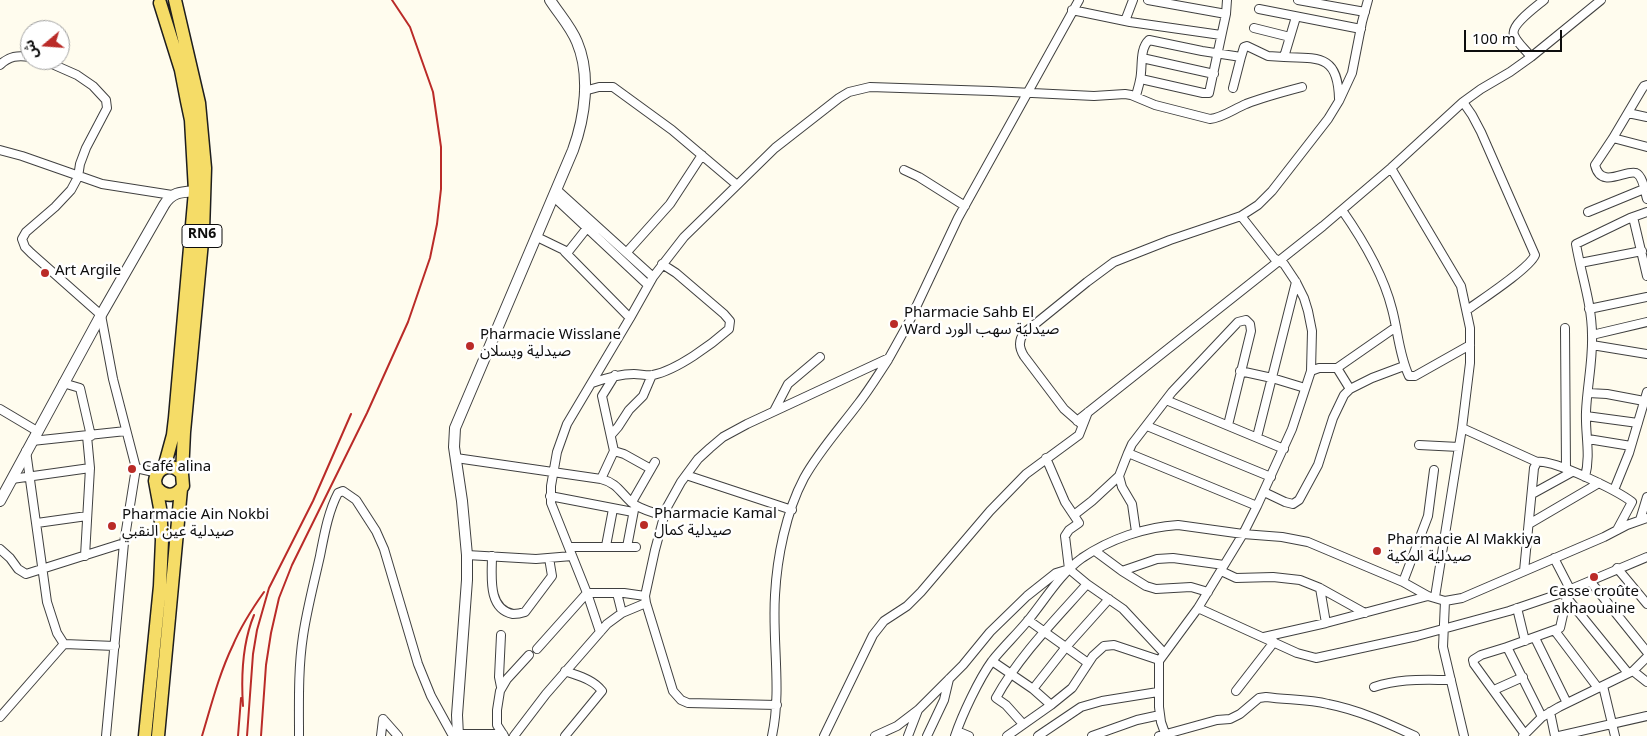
<!DOCTYPE html>
<meta charset="utf-8">
<style>
body{margin:0}
#map{position:relative;width:1647px;height:736px;overflow:hidden;background:#fffcee;font-family:Georgia,"Noto Sans Arabic",serif}
canvas{display:block}
.north{position:absolute;left:20px;top:20px;width:50px;height:50px;box-sizing:border-box;background:#fff;border:1px solid #9e9e9e;border-radius:50%;rotate:252deg;font-size:14px;font-weight:700;line-height:20px;text-align:center;color:#0d0d0d}
.north::after{content:'';display:block;margin:auto;width:18px;height:22px;background:#ba2b28;clip-path:polygon(50% 0,100% 100%,50% 72%,0 100%)}
.scale{position:absolute;left:1464px;top:30px;width:98px;height:22px;box-sizing:border-box;border:2px solid #0d0d0d;border-top:0;padding-left:6px;font-size:15px;line-height:18px;white-space:nowrap;color:#0d0d0d;-webkit-text-stroke:4px #fff;paint-order:stroke}
</style>
<div id="map">
<canvas width="1647" height="736"></canvas>
<div class="north">ش</div>
<div class="scale">100 m</div>
</div>
<script>
const ctx = document.querySelector('canvas').getContext('2d');
ctx.lineJoin = 'round';
function strokePath(path, color, width, dash) { ctx.strokeStyle = color; ctx.lineWidth = width; ctx.lineCap = dash ? 'butt' : 'round'; ctx.setLineDash(dash || []); ctx.stroke(path); }
function drawText(font, color, halo, rows, align = 'center') {
  ctx.font = font + ' Georgia,"Noto Sans Arabic",serif'; ctx.lineWidth = 5; ctx.setLineDash([]); ctx.textBaseline = 'middle'; ctx.strokeStyle = halo; ctx.fillStyle = color; for (const [text, x, y, turn = 0] of rows) {
    ctx.save(); ctx.translate(x, y); ctx.rotate((+turn || 0) * Math.PI / 180); ctx.textAlign = isNaN(turn) ? turn : align; if (halo) ctx.strokeText(text, 0, 0); ctx.fillText(text, 0, 0); ctx.restore();
  }
}
const minor = new Path2D(`
 M1148,0l78,14
 M1298,0l67,12
 M1259,9l102,20
 M1072,10l58,12 91,13
 M1296,17l-12,40c37,1 54,-1 55,42
 M1125,21l8,-21
 M1254,28l36,9
 M1241,57l3,-10 3,-1 21,10 16,1
 M1531,57c-5,-7 -14,-14 -17,-22 -4,-10 23,-29 30,-35
 M1142,58l72,16
 M43,60l34,15 16,11 13,14 1,8 -21,40 -6,16 -2,13 -7,13 -16,17 -29,25 -4,7 3,8 6,6 70,62 12,64 23,89 22,5
 M0,65c9,-9 18,-10 30,-8
 M1141,79l62,14h6l17,-79 1,-14
 M1647,85l-3,1 -2,3 -29,49 -18,27c6,25 31,4 41,8 7,3 9,19 11,26
 M584,91l15,-4h14l59,43 65,55
 M1136,96c1,-5 3,-10 4,-16 3,-12 -1,-31 9,-40l53,11 39,6 -8,31
 M1463,102l9,13 9,17 54,123c-5,13 -54,45 -68,55
 M1628,113l19,4
 M1613,138l34,9
 M0,150l22,6 80,28 70,11
 M1391,168l70,118 9,42v35l-8,65 -27,169
 M904,170l15,7 46,29
 M557,190l96,87
 M554,197l94,88
 M1342,210c21,30 41,63 50,99 6,22 7,46 17,67h6l55,-31
 M1588,212l56,-23
 M1633,217l14,59
 M537,237l31,15 19,-24
 M565,252l65,66
 M627,252l43,-48 32,-49
 M1580,263l62,-12
 M1589,309l58,-12
 M1565,328l1,141
 M1592,335l55,-13
 M1592,345l55,9
 M1337,368l13,21
 M1240,371l32,7 33,10
 M1311,371l8,-3h18l59,-41
 M63,383l17,5 11,48
 M592,383c14,-5 27,-9 42,-9 6,0 13,2 19,1 24,-5 58,-30 76,-46l1,-8 -6,-7 -48,-41 -14,-9
 M1588,393l19,1 37,7
 M1166,400l118,49
 M0,409l37,22
 M774,411l14,-27 32,-27
 M1586,416l52,7
 M1077,421l246,-195 68,-58 72,-66 18,-13 29,-17 21,-15 70,-57
 M1080,423l-16,-14 -40,-53c-5,-8 -6,-15 0,-23l63,-51 27,-20 56,-22 71,-24
 M1147,426l124,51
 M1462,428l75,34
 M611,435l7,-8 11,-17 14,-14 9,-21
 M87,436l3,32
 M1257,437l39,-155
 M1588,439l43,7
 M32,441l94,-10
 M1419,445l40,2
 M26,451l21,151 10,31 7,11 51,2
 M614,451l10,3 27,15
 M1128,453l129,53
 M456,458l145,21c16,4 19,13 30,23 9,8 22,10 33,14
 M1046,458l19,44 14,21 -10,7 -4,6 4,33 18,15 36,25 41,44
 M686,475l106,35
 M1585,477c6,-22 0,-43 1,-65 1,-26 7,-51 6,-77 0,-31 -11,-61 -16,-91l54,-26 17,-6
 M12,479l78,-11 -5,88
 M601,479l13,-28 -12,-55 13,-21
 M1614,490l15,-37 18,-61
 M1264,492l21,10 8,2 6,-4 19,-35 15,-47 11,-23 6,-6 22,-11 32,-12
 M1532,494l40,-22
 M550,496l83,16
 M632,502l23,-40
 M1074,515l18,-14 27,-25
 M1640,520l7,-23
 M37,523l50,-7
 M1529,524l70,-41
 M1136,532l-4,-28 -10,-17 -3,-11 9,-23 4,-9 40,-52 66,-70 8,-2 4,4 1,7 -23,94
 M606,546l7,-37
 M569,547h67
 M627,547l7,-37
 M0,549l10,9 8,11 8,5 98,-31
 M1095,551l27,20 24,15 10,3 35,-2 17,5
 M467,555l69,4 36,-3
 M492,556c0,19 -5,53 21,58 4,0 9,-1 12,-2l27,-36 -3,-18
 M1554,558l16,31
 M1617,568l30,36
 M1122,571l35,-12 16,-1 51,7
 M1221,571l15,7 37,-1 27,3 20,8 45,25
 M1524,571l10,-103 3,-6c16,-3 81,29 95,40l-15,28
 M1590,581l57,71
 M1403,582l25,-66 6,-46
 M1320,588l6,35
 M617,593l5,20
 M1563,593l65,80
 M1445,601l-2,46 21,89
 M1198,608l99,45 19,5 101,-22 92,-25 50,-17 88,-37
 M1517,608l8,33
 M1028,620l60,43
 M1555,631l43,57
 M600,632l-13,-39 -36,-90v-17l6,-34 10,-28 63,-106 23,-41 31,-40 91,-89 64,-50 10,-6 21,-5 121,4 103,5 31,-2 6,1 24,10 55,14c12,-1 24,-10 36,-15 18,-7 37,-12 56,-17
 M501,635l-2,42 2,10
 M1264,637l62,-14 102,-27
 M1535,638l32,65
 M1507,647l53,-19 7,-31
 M537,649l50,-56h37l21,3
 M992,661l41,28 18,16 -44,31
 M565,671c13,5 28,8 37,20l-37,45
 M1633,671l14,11
 M1603,686l12,50
 M1374,687c27,-9 49,-7 77,-7
 M1033,689l33,-42 43,-48
 M1494,690l29,-13
 M1236,691l38,-49
 M777,705l-89,-2 -7,-3 -8,-9 -27,-88 -1,-7 10,-46 11,-41 15,-27 17,-23 12,-11 13,-11 24,-13 142,-66 20,-36 49,-104 121,-218
 M1051,705l21,-17 21,-32 11,-10 10,-1 45,15
 M1550,712l5,24
 M0,717l64,-73
 M383,719l15,17
 M1023,724l-17,-19 -10,-7c23,-42 59,-78 91,-114
 M957,731l12,5
 M1524,733l-50,-69 -1,-4 8,-5 26,-8 35,70
 M458,734h45
 M106,736l18,-193 12,-75
 M299,736c0,-33 -1,-67 4,-100 4,-27 11,-53 17,-80 4,-20 8,-44 18,-63l5,-2 13,9 20,31 8,18 34,115 13,32 22,40
 M381,736l2,-17
 M504,736l-7,-11v-15l3,-19 7,-12 22,-24
 M514,736l32,-42 61,-70 15,-11 24,-10
 M772,736c10,-46 0,-94 3,-141 2,-38 11,-83 29,-117 15,-27 36,-50 54,-74 11,-14 20,-29 30,-44
 M824,736l49,-101 11,-14 23,-15 14,-14 69,-81 36,-37 53,-39 9,-23
 M875,736l22,-10 21,-16 45,-45 27,-33 37,-36 29,-23 13,-4
 M908,736l10,-26
 M927,736l17,-36 5,-21
 M955,736c7,-21 24,-57 37,-75 12,-15 26,-28 38,-43 16,-20 31,-45 52,-60 28,-19 63,-31 96,-33l65,9 39,3 26,5 95,40 25,14 17,5 17,-3 142,-61 23,-12 20,-7
 M1038,736l43,-29 21,-6 56,-9
 M1092,736l45,-16 23,-5
 M1159,736l58,-16 13,-1 10,-5 19,-16 7,-1c21,3 42,2 62,7 31,6 59,19 87,32
 M1166,736l-5,-14 -2,-15v-46l39,-53 45,-74 14,-28 35,-77 19,-58 1,-40 -4,-20 -4,-13 -8,-16 -12,-18 -10,-6 -33,-42 17,-11 14,-14 56,-72 11,-18 13,-28 10,-51 6,-22
 M1523,736l19,-19 17,-10 74,-36 14,-14
 M1559,736l88,-20`);
const tertiary = new Path2D(`
 M0,501l101,-186 63,-110c8,-13 17,-13 31,-14
 M458,736l-1,-21 10,-135v-25l-5,-54 -8,-54 1,-19 118,-278c12,-33 18,-75 4,-108 -6,-15 -18,-28 -27,-42`);
const primary = new Path2D(`
 M175,0l24,103 6,65 -2,63 -19,201 -2,42
 M160,3l21,67 6,31 4,19 4,71 -20,227 -2,17 -9,33
 M145,736l15,-150 2,-46 -2,-32 -5,-27c2,-15 18,-19 27,-7l1,12c-6,10 -17,12 -25,3
 M158,736l23,-247`);
const rail = new Path2D(`
 M243,706c-2,-30 -1,-62 11,-91
 M202,736c9,-30 17,-62 31,-91 8,-19 19,-36 31,-53
 M238,736l3,-38
 M247,736l6,-82 4,-24 12,-42 44,-87 38,-87
 M261,736l5,-71 5,-32 8,-35 13,-33 75,-152 41,-91 22,-64 7,-34 4,-35v-42l-8,-55 -23,-65 -18,-27`);
const markers = [
 [45,273,5,"#ba2b28"],
 [894,324,5,"#ba2b28"],
 [470,346,5,"#ba2b28"],
 [132,469,5,"#ba2b28"],
 [644,525,5,"#ba2b28"],
 [112,526,5,"#ba2b28"],
 [1377,551,5,"#ba2b28"],
 [1594,577,5,"#ba2b28"]
];
const shields = [
 [202,236,40]
];
const shieldNames = [
 ["RN6",202,236]
];
const poiNames = [
 ["Art Argile",55,273],
 ["Pharmacie Sahb El",904,315],
 ["Ward صيدلية سهب الورد",904,332],
 ["Pharmacie Wisslane",480,337],
 ["صيدلية ويسلان",480,354],
 ["Café alina",142,469],
 ["Pharmacie Kamal",654,516],
 ["صيدلية كمال",654,533],
 ["Pharmacie Ain Nokbi",122,517],
 ["صيدلية عين النقبي",122,534],
 ["Pharmacie Al Makkiya",1387,542],
 ["صيدلية المكية",1387,559],
 ["Casse croûte",1594,594,"center"],
 ["akhaouaine",1594,611,"center"]
];
strokePath(minor, '#404040', 10);
strokePath(tertiary, '#404040', 12);
strokePath(primary, '#1e1e1e', 15);
strokePath(minor, '#fff', 8);
strokePath(tertiary, '#fff', 10);
strokePath(primary, '#f5dc67', 12);
strokePath(rail, '#ba2b28', 2);
for (const [x, y, r, color] of markers) { const dot = new Path2D(); dot.arc(x, y, r, 0, 2 * Math.PI); ctx.fillStyle = color; ctx.fill(dot); strokePath(dot, '#fff', 2); }
for (const [x, y, w] of shields) { const box = new Path2D(); box.roundRect(x - w / 2, y - 11.5, w, 23, 4); ctx.fillStyle = '#fff'; ctx.fill(box); strokePath(box, '#0d0d0d', 1); }
drawText('bold 14px', '#0d0d0d', null, shieldNames);
drawText('15px', '#0d0d0d', '#fff', poiNames, 'left');
</script>
